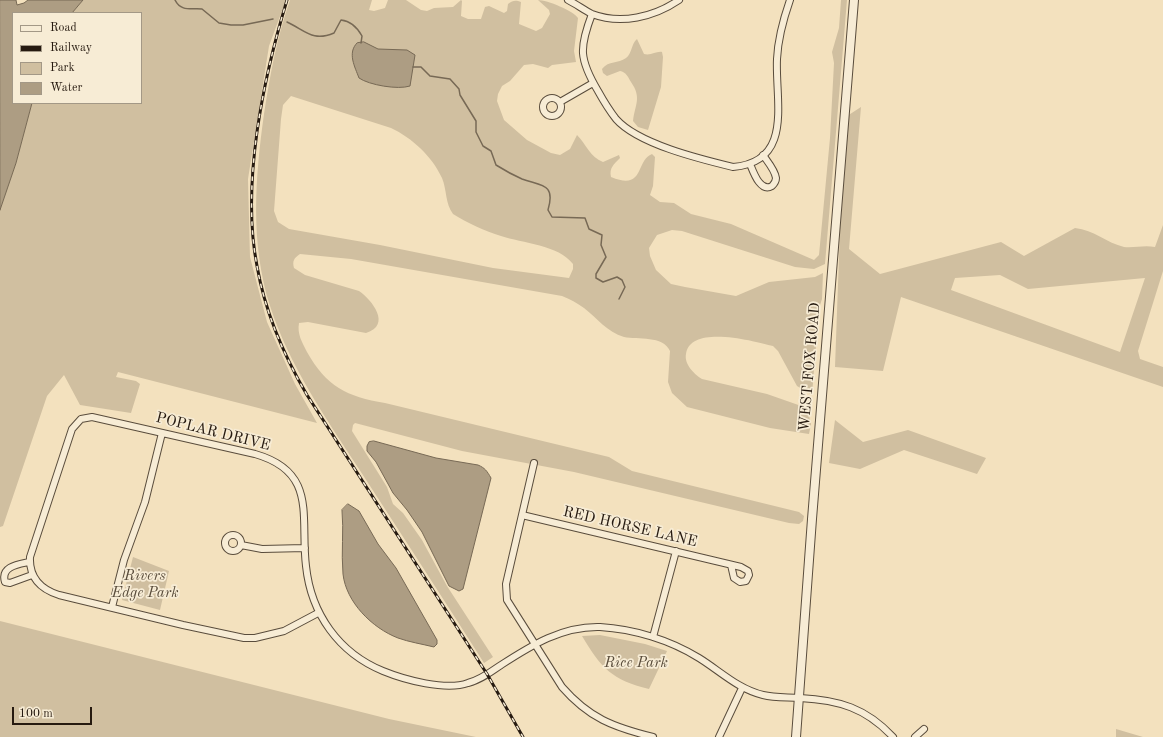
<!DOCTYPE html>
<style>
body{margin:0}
#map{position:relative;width:1163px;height:737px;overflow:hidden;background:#f3e1be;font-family:"Old Standard TT",serif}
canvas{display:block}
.legend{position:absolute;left:12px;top:12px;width:130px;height:92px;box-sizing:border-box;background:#f7ecd5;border:1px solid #a39886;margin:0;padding:5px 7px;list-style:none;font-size:12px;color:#261a10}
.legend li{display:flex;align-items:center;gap:8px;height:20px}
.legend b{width:20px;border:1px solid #a39886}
.scale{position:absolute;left:12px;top:707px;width:80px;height:18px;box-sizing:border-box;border:2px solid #261a10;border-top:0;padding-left:5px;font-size:12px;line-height:14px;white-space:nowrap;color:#261a10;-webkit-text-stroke:3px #f7ecd5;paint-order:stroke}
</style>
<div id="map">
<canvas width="1163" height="737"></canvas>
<ul class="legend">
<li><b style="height:5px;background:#f7ecd5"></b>Road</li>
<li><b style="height:5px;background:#261a10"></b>Railway</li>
<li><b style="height:11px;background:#d0bfa0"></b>Park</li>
<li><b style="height:11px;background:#ad9d83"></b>Water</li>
</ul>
<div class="scale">100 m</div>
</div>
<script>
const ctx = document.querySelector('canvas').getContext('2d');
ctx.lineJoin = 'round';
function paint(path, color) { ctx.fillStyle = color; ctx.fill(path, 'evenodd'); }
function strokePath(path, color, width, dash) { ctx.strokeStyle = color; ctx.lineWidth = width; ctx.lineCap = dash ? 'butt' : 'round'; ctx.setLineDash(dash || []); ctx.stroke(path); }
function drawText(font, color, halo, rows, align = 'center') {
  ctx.font = font + ' "Old Standard TT",serif'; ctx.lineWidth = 3.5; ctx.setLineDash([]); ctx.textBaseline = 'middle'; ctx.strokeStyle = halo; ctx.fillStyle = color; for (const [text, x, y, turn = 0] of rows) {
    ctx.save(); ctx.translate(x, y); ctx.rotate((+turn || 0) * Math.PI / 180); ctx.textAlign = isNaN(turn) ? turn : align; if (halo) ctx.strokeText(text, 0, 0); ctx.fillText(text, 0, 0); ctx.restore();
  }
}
const green = new Path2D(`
 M83,0h203l-17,46 -21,133 2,78 17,65 28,62 22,39 -199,-51 -2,5 20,4 4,3 -9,29 -51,-8 -16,-30 -17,21 -44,130 -3,1v-317l16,-47 16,-60h109v-90h-69z
 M290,0h82l-3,10 5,1 11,-3 3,-8h18l15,10 6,1 7,-3 19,-1 8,-7 1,1 -1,15 7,3h13l4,-12 4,-1 15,7 3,-2 1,-7c5,-4 8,-4 13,-2l-2,22 17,7 6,-3 8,-14 -1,-4 -11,-10c9,0 36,11 40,18l-4,33 2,11 -24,3 -4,3 -15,-4 -9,1 -14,16 -8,5 -4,8 -1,7 7,19 23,20 24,13 9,2 10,-6 7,-14c9,9 13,22 26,27l16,-7 1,3c-6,6 -11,10 -9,19 34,14 24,-16 41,-23l3,3 -2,29 -3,9 10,7 14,1 17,11 40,10 83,36 5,-5 11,-117 4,-75 -2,-11 7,-24 2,-28h6l-22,264 -11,5 -19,-2 -113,-36 -10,-1 -15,5 -8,13 1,8 6,14 15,14 14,3 51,9 33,-14 46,-5 8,-4 -1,26 -3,9 -7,87 -15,-9 -19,-35 -5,-5c-19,-5 -83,-22 -87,8 -2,10 8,20 16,25l65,15 40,14 4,16 -2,10 -39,-6 -83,-21 -15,-14 -4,-11 2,-31c-7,-16 -32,-11 -46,-14 -17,-5 -27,-19 -40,-29 -7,-5 -14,-9 -22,-12l-211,-37 -51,-5c-6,4 -8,7 -6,14l11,7 54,16c13,9 33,34 7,42l-58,-11 -9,1c-2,11 3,19 8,29 19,34 40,45 78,51l224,54 23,14 167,41 5,4 -1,5 -4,3 -10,-1 -215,-51 -112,-21 -107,-28 -2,2 -1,6 35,56 6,17 10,9 19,27 25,46 46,71 -9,6c-41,-65 -83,-129 -125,-194 -34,-52 -70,-104 -89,-163 -20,-63 -15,-128 -6,-192 6,-39 13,-77 26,-114zM291,96l100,32c21,10 41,28 51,50 5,12 3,25 11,36 14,9 32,17 48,22 21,7 58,9 72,28v5l-4,9 -76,-10 -113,-23 -91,-16 -11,-7 -4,-11 7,-92 2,-14z
 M637,39l7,15c7,2 12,-3 18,-2l1,5 -2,30 -13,43 -10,-3 -5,-6c2,-17 9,-23 -2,-39 -3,-5 -5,-10 -11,-11l-13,5 -4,-3 -1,-4c7,-9 16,-5 24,-11 6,-4 5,-14 11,-19z
 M861,107l-12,142 31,25 121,-32 23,14 51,-28c19,2 32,15 49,19 11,1 20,-2 31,0l8,-22v46l-25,80 2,8 23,8v20l-262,-90 -18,74 -48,-4 9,-249zM1000,275l28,14 117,-11 -25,74 -169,-62 4,-12z
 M835,420l28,22 45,-12 78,28 -9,16 -73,-24 -44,19 -31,-6z
 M133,557l36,14 -9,39 -38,-10z
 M0,621l389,98 87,18h-476z
 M600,635l45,9 22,7 -18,38c-37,-9 -48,-21 -67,-53z
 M1116,729l27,8h-27z`);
const water = new Path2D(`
 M0,0h16l1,5 7,-2 4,-3h55l-11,13h-59v90h19l-16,60 -16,47z
 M364,42l14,7 29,1 8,5 -5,31c-12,4 -41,-1 -51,-8 -4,-11 -12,-25 -2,-35z
 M374,441l62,17 42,7c7,3 9,6 13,13l-28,111 -4,2 -10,-5 -27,-54 -15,-22 -14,-17 -17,-31 -9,-11v-5l2,-4z
 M348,504l11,7 19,33 18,24 41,72v4l-3,3c-12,-3 -25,-5 -36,-9 -26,-10 -52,-36 -55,-64 -2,-22 1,-43 -1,-64z`);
const stream = new Path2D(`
 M175,0c6,12 16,8 27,9l17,14 12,2h12l30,-6
 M287,22c19,9 26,20 47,11l7,-13c10,1 16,7 21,16l-1,7
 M413,67h8l9,9 20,3 9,10 1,6 16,26v11l7,14 8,5 5,14c8,5 17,10 26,14 19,7 34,4 26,31l4,7 33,1 4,11 13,6 -1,10 5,12 -10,17v4l7,4 14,-5 5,3 3,7 -6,12`);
const minor = new Path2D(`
 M568,0c8,4 16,10 24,14 29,11 62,3 87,-14
 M592,14c-13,34 -13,45 6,77 5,9 11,19 18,28 22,25 84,40 117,48 61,-5 42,-66 44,-108 1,-21 6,-39 13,-59
 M543 107a9 9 0 1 1 18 0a9 9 0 1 1-18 0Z
 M560,102l33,-19
 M750,164c3,7 10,29 22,22 2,-2 4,-5 4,-8 -1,-8 -9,-17 -13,-23
 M534,463l-28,121 1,16 55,87c27,31 51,40 91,50
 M522,515l219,52 7,4 1,4 -3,6 -6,1 -6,-4 -3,-13
 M225 543a8 8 0 1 1 16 0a8 8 0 1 1-16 0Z
 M241,545l21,4 43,-1
 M29,562c-9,2 -29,4 -24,20l5,1 22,-8
 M112,607l12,-47 21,-58 17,-69
 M318,613l-34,18 -29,7h-11l-61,-13 -124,-30c-19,-6 -30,-18 -29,-38l42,-128 9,-10 11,-2 163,37c63,18 45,63 51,112 5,48 33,87 77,105 22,9 63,20 85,12 12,-3 23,-11 33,-18 31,-20 61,-39 99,-38 34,2 70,13 99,31 21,13 39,31 64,37 12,3 25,2 37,3 39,2 66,10 93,39
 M653,637l23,-86
 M719,737l23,-49
 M915,737l9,-8`);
const tertiary = new Path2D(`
 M796,737l16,-218 42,-519`);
const rail = new Path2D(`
 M287,0c-24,79 -46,184 -30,266 8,46 26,88 50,129l180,279 36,63`);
const streetNames = [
 ["WEST FOX ROAD",810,367,-85],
 ["POPLAR DRIVE",213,432,14],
 ["RED HORSE LANE",630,527,13]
];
const parkNames = [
 ["Rivers",145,576],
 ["Edge Park",145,593],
 ["Rice Park",636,663]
];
paint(green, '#d0bfa0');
paint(water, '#ad9d83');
strokePath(water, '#776955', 1);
strokePath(stream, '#776955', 1.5);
strokePath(minor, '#594c3c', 8);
strokePath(tertiary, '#594c3c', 10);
strokePath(minor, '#f7ecd5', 6);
strokePath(tertiary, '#f7ecd5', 8);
strokePath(rail, '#261a10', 3);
strokePath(rail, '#f7ecd5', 1.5, [4.5]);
drawText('15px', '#261a10', '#f7ecd5', streetNames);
drawText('italic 15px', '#594c3b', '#f7ecd5', parkNames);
</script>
